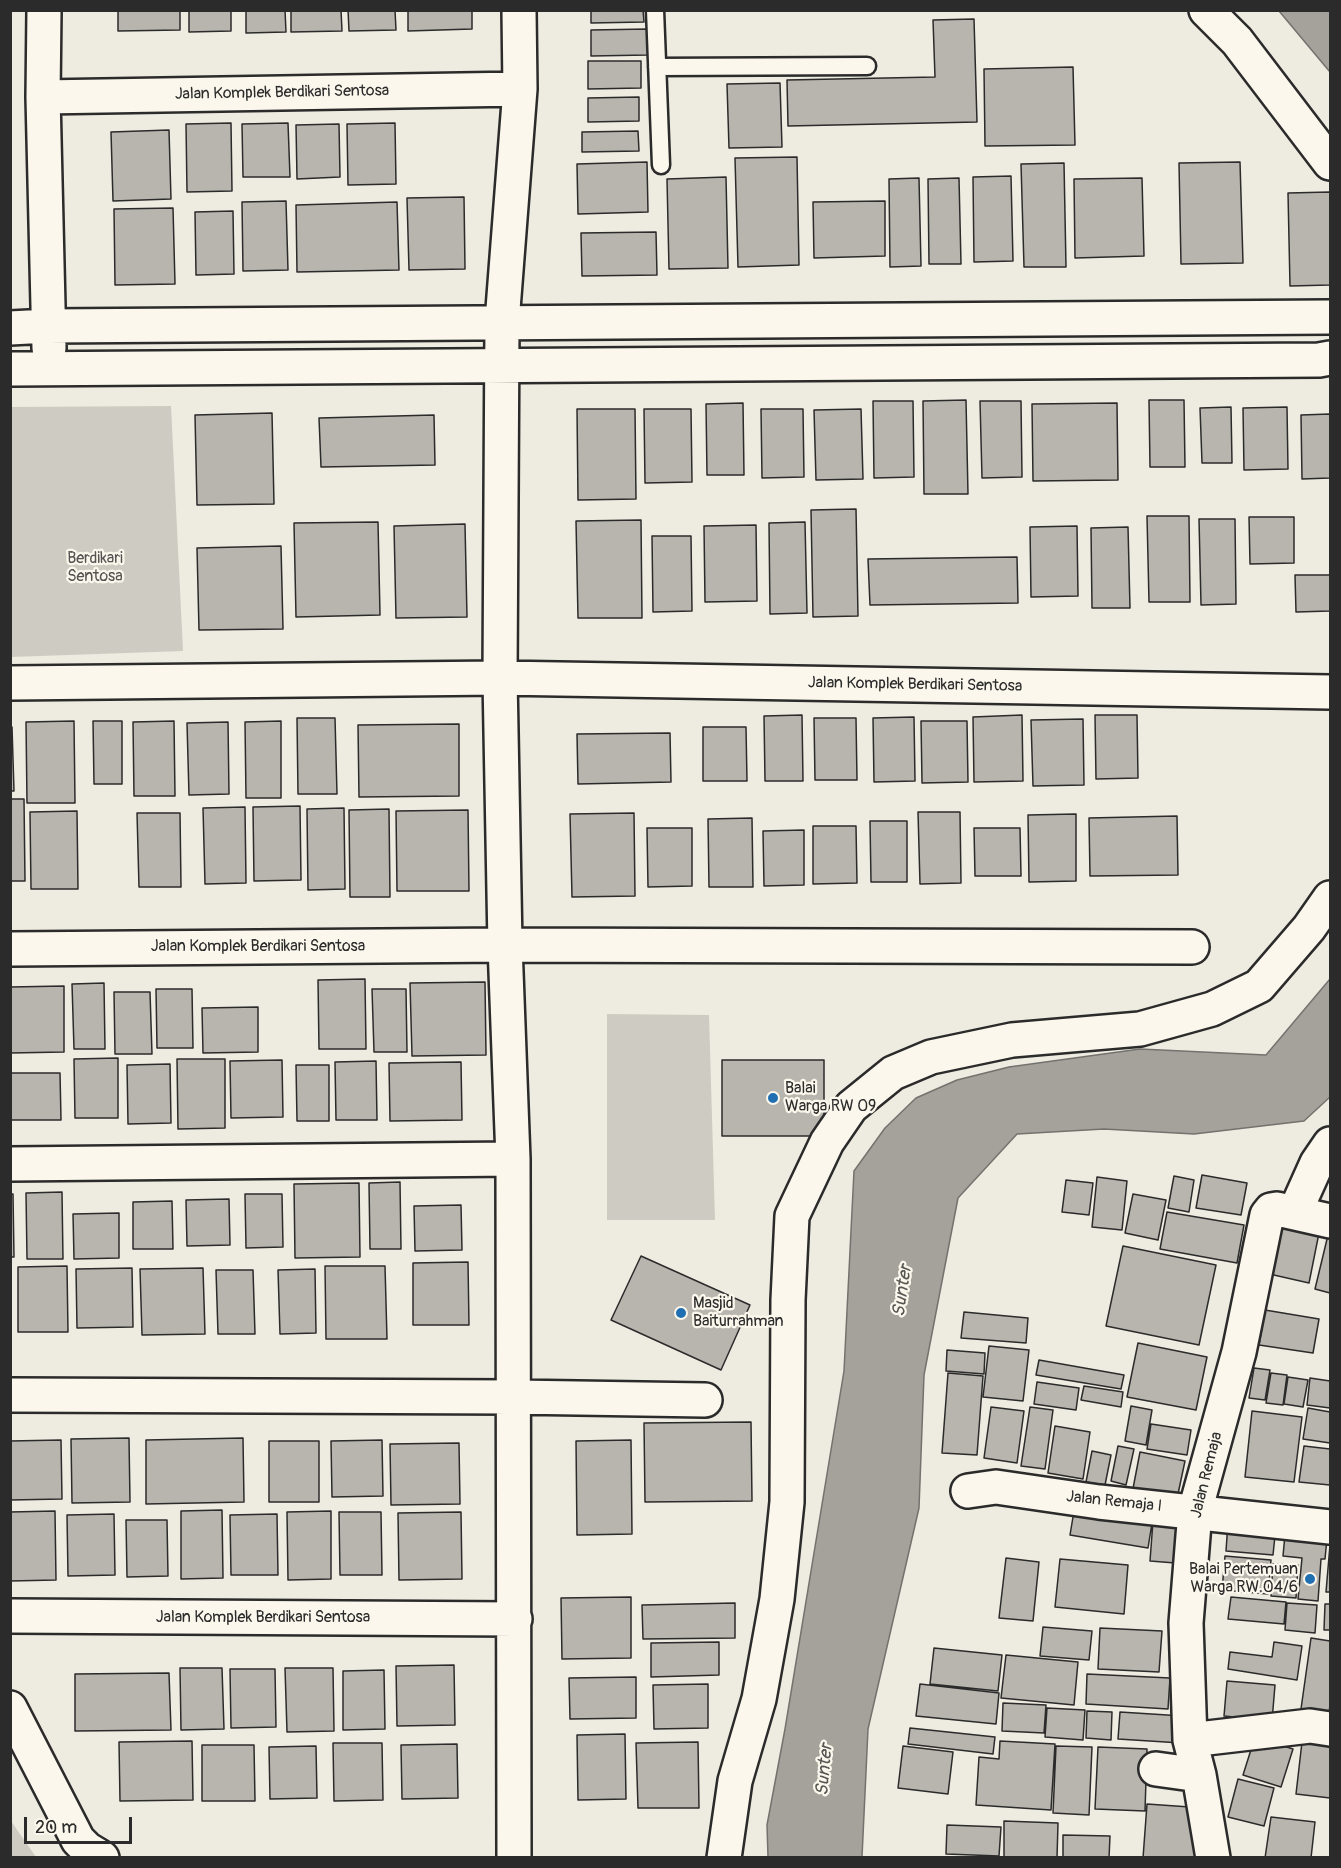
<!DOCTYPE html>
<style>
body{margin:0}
#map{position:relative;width:1341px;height:1868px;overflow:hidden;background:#eeebe0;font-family:Pangolin,sans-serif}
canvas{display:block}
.frame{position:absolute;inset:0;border:12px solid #2b2b2b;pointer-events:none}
.scale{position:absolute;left:24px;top:1817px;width:108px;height:27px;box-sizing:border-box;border:3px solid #2b2b2b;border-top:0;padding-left:8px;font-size:18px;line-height:21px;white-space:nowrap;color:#2b2b2b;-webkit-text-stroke:4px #fbf7ec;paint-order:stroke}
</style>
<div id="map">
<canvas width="1341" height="1868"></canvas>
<div class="frame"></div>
<div class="scale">20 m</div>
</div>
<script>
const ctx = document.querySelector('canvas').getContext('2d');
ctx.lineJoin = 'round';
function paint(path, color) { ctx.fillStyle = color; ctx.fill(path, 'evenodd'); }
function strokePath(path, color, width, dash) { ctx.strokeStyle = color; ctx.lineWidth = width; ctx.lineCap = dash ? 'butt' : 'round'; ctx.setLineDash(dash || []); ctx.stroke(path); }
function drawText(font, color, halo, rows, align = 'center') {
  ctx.font = font + ' Pangolin,sans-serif'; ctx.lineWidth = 4.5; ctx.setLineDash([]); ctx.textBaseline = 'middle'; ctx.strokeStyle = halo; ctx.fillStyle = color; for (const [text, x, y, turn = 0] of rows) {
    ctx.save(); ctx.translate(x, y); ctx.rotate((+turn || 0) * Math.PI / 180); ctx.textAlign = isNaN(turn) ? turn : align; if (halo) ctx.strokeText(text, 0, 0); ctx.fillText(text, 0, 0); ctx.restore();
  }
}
const green = new Path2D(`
 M171,406l12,245 -172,6v-250z
 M607,1014l102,1 6,205h-108z
 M11,1821l25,36h-25z`);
const water = new Path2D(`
 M1279,11h51v61z
 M1330,979v118l-26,24 -110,13 -90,-5 -87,5 -59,64 -34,177 -5,133 -51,221 -6,128h-94l-1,-32 18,-96 59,-358 10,-200 31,-43 31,-30 41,-18 52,-13 131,-18 126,6z`);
const building = new Path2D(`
 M118,10h62v20l-62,1z
 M189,10h42v21l-42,1z
 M246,10h39l1,22 -40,1z
 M291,10h50l1,21 -51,1z
 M348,10h47l1,20 -47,1z
 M408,10h64v19l-64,2z
 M591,10h52l1,12 -53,1z
 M974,19l3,103 -189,4 -1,-46 148,-3 -2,-57z
 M648,29v26l-57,1v-26z
 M588,61h53v27l-53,1z
 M1073,67l2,78 -90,1 -1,-77z
 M780,83l2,64 -53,1 -2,-64z
 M639,97v24l-51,1v-24z
 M231,123l1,68 -45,1 -1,-68z
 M288,123l2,54h-47l-1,-53z
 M395,123l1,61 -48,1 -1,-61z
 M339,124l1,53 -43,2 -1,-54z
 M169,130l2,69 -58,2 -2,-69z
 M638,131l1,20 -57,1v-20z
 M797,157l2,108 -61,2 -3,-109z
 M647,162l1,50 -70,2 -1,-50z
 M1240,162l3,101 -62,1 -2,-101z
 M1064,163l2,104h-42l-3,-103z
 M1011,176l2,85 -39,1 -1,-85z
 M726,177l2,91 -59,1 -2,-90z
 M919,178l2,88 -31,1 -1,-88z
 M959,178l2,86h-32l-1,-85z
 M1142,178l2,78 -69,2 -1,-79z
 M1330,192v93l-40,1 -2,-93z
 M464,197l1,72 -56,1 -2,-72z
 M286,201l2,69 -45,1 -1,-69z
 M885,201v55l-71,2 -1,-56z
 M397,202l2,68 -102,2 -1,-67z
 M173,208l2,76 -60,1 -1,-76z
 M233,211l1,63 -38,1 -1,-63z
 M656,232l1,43 -75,1 -1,-43z
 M966,400l2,94h-44l-1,-93z
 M1149,400h35l1,67h-35z
 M873,401h40l1,76 -40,1z
 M980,401h41l1,76 -40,1z
 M743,403l1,72h-37l-1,-71z
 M1117,403l1,77 -85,1 -1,-77z
 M1231,407l1,56h-30l-2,-55z
 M1287,407l1,62 -44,1 -1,-62z
 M577,409h58l1,90 -58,1z
 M644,409h47l1,73 -47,1z
 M761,409h42l1,68 -42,1z
 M861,409l2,70 -47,1 -2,-70z
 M272,413l2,91 -77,1 -2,-90z
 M1330,414v64l-28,1 -1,-64z
 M434,415l1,50 -114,2 -2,-49z
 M856,509l2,107 -45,1 -2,-107z
 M1147,516h42l1,86h-41z
 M1249,517h45v46l-44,1z
 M1199,519h36l1,85 -35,1z
 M641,520l1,98h-64l-2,-97z
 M378,522l2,93 -84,2 -2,-94z
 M805,522l2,91 -37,1 -1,-91z
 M465,524l2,93 -71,1 -2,-92z
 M756,525l1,76 -52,1 -1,-76z
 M1077,526l1,70 -47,1 -1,-70z
 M1128,527l2,81h-38l-1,-80z
 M652,536h39l1,75 -39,1z
 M281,546l2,83 -84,1 -2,-82z
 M1017,557l1,46 -148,2 -2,-46z
 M1295,575h35v36l-34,1z
 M802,715l1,66h-38l-1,-65z
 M1022,715l1,66 -49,1 -1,-65z
 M1095,715h42l1,63 -42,1z
 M914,717l1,64 -41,1 -1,-64z
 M297,718h38l2,76h-39z
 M814,718h42l1,62h-42z
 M1083,719l1,66 -51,1 -2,-66z
 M74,721l1,82h-48l-1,-81z
 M93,721h29v63h-28z
 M174,721l1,75h-41l-1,-74z
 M281,721v77h-35l-1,-76z
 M921,721h46l1,61 -46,1z
 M228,722l1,72 -40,1 -2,-72z
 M459,724v72l-100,1 -1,-72z
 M10,727h2l2,64h-4z
 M703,727h43l1,54h-44z
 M670,733l1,49 -93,2 -1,-50z
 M10,799h14l1,82h-15z
 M300,806l1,74 -47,1 -1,-74z
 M245,807l1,76 -41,1 -2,-76z
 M344,808l1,81 -37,1 -1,-81z
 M389,809l1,88h-40l-1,-87z
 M468,810l1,81h-72l-1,-80z
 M77,811l1,78h-47l-1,-77z
 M918,812h42l1,71 -41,1z
 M137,813h43l1,74h-42z
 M634,813l1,83 -63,1 -2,-83z
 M1076,814v67l-47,1 -1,-67z
 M1177,816l1,59 -88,1 -1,-58z
 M752,818l1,69h-44l-1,-68z
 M870,821h37v61h-36z
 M813,826h43l1,57 -44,1z
 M647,828h45v58l-44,1z
 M974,828h46l1,48h-46z
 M804,830v55l-40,1 -1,-55z
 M365,979l1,70h-47l-1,-69z
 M485,982l1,73 -74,1 -2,-73z
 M104,983l1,66h-31l-2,-65z
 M64,986v66l-54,1v-66z
 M156,989h36l1,59h-36z
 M372,989h34l1,63h-33z
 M114,992h36l2,62h-37z
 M258,1007v45l-55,1 -1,-45z
 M118,1058v60h-43l-1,-59z
 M177,1059h48v69l-47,1z
 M282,1060l1,57 -52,1 -1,-57z
 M722,1060h102v76h-102z
 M376,1061l1,59h-41l-1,-58z
 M461,1062l1,58 -72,1 -1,-58z
 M170,1064l1,59 -43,1 -1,-59z
 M296,1065h33v56h-32z
 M10,1073h50l1,47h-51z
 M1202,1175l45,8 -6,32 -45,-7z
 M1174,1176l20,4 -5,32 -21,-4z
 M1097,1177l30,4 -5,49 -30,-3z
 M1066,1180l27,3 -4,32 -27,-3z
 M400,1182l1,67h-31l-1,-66z
 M359,1183l1,74 -65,1 -1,-74z
 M62,1192l1,67h-36l-1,-66z
 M10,1194h3l1,63h-4z
 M245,1194h37l1,53 -37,1z
 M1133,1194l33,6 -8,40 -33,-7z
 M229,1199l1,46 -43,1 -1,-46z
 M172,1201l1,48h-40v-47z
 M461,1205l1,45 -47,1 -1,-45z
 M1167,1212l77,13 -7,38 -77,-14z
 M119,1213v45l-45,1 -1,-45z
 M1277,1219l43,9 -11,55 -44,-10z
 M1328,1235l2,1v57l-15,-4z
 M1123,1246l93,19 -17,80 -93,-19z
 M641,1256l109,49 -29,65 -110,-50z
 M468,1262l1,63h-56v-62z
 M67,1266l1,66h-50v-65z
 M325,1266h60l2,73h-61z
 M132,1268l1,59 -56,1 -1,-59z
 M203,1268l2,66 -63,1 -2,-66z
 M315,1269l1,64 -36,1 -2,-64z
 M216,1270h37l2,64h-37z
 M1265,1310l54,9 -6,34 -54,-8z
 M964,1312l64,6 -2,25 -65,-5z
 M1138,1343l69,14 -11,53 -69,-13z
 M989,1346l40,4 -6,51 -40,-4z
 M947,1350l38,3 -1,21 -38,-3z
 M1039,1360l85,15 -3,14 -85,-14z
 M1254,1368l16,2 -5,30 -16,-2z
 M948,1373l35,3 -6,79 -35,-2z
 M1271,1373l16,2 -4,30 -17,-2z
 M1288,1377l20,3 -5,27 -19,-3z
 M1310,1378l20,3v27l-23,-3z
 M1037,1382l42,6 -3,22 -42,-6z
 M1084,1386l39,6 -2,15 -40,-7z
 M1131,1406l21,4 -6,35 -21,-4z
 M991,1407l33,4 -7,52 -33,-5z
 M1030,1407l23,3 -8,59 -24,-3z
 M1308,1408l22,4v31l-27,-4z
 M1252,1411l50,6 -8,65 -49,-5z
 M751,1422l1,79 -107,1 -1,-79z
 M1151,1424l40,6 -4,25 -40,-6z
 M1055,1426l35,6 -7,47 -35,-6z
 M129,1438l1,64 -58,1 -1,-64z
 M243,1438l1,64 -98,2v-64z
 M61,1440l1,59 -52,1v-59z
 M382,1440l1,56 -51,1 -1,-56z
 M631,1440l1,94 -55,1 -1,-94z
 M269,1441h50v61h-50z
 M459,1443l1,61 -69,1 -1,-61z
 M1118,1446l16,3 -8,36 -15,-4z
 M1304,1446l26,3v36l-31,-3z
 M1092,1451l19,4 -6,30 -19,-3z
 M1140,1452l45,9 -10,47 -44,-9z
 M1075,1505l78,12 -5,31 -78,-13z
 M222,1510l1,68 -42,1v-68z
 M55,1511l1,69 -46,1v-69z
 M331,1511v68l-43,1 -1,-68z
 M339,1512h42l1,63h-42z
 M461,1512l1,67 -63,1 -1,-67z
 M114,1514l1,61 -47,1 -1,-61z
 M277,1514l1,61h-47l-1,-60z
 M126,1520h41l1,56 -41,1z
 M1153,1521l39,3 -4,40 -38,-3z
 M1228,1522l48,4 -3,29 -47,-4z
 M1286,1524l42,4 -3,31h-4l-3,42 -20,-2 4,-41 -19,-2z
 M1330,1545v47h-4z
 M1225,1556l46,4 -3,34 -46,-4z
 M1006,1558l33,4 -6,59 -34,-3z
 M1060,1559l68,6 -4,49 -69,-7z
 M1273,1564l25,1 -2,33 -25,-2z
 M631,1597v61l-69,1 -1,-61z
 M1231,1597l55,5 -2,22 -56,-5z
 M735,1603v35l-92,1 -1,-34z
 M1287,1603l30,2 -2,28 -30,-3z
 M1325,1604h5v26h-6z
 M1043,1627l49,4 -3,29 -49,-4z
 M1100,1628l62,3 -3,41 -61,-3z
 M1311,1638l19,3v64l-2,15 -28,-4z
 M719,1642v33l-68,2v-34z
 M1274,1642l28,4 -5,34 -69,-11 2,-17 42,5z
 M934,1648l68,7 -4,36 -68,-7z
 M1006,1655l72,7 -4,43 -73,-7z
 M454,1665l1,60 -58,1 -1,-60z
 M180,1668h42l2,61 -43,1z
 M285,1668h48l1,63 -47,1z
 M230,1669h45l1,58 -45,1z
 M384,1670l1,59 -42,1v-59z
 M169,1673l2,57 -96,1v-57z
 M1087,1674l83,4 -2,31 -82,-5z
 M636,1677v41l-66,1 -1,-41z
 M1227,1681l48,4 -3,36 -48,-5z
 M708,1684v44l-54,1 -1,-44z
 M920,1684l79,9 -3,31 -80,-8z
 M1003,1703l43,2 -2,28 -42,-2z
 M1047,1708l38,2 -2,30 -38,-3z
 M1087,1711l25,1 -1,28 -25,-2z
 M1120,1712l63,4 -2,27 -63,-4z
 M910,1728l85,9 -2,17 -85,-10z
 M625,1734l1,65 -48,1 -1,-65z
 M1255,1737l38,12 -12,38 -38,-12z
 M192,1741l1,59 -73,1 -1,-59z
 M1000,1741l55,3 -4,66 -75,-5 3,-48 20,2z
 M698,1742l1,66h-61l-2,-65z
 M1302,1742l28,3v53l-34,-4z
 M333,1743h49l1,57 -49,1z
 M457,1744l1,54 -56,1 -1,-54z
 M202,1745h52l1,56h-53z
 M316,1746l1,52 -47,1 -1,-52z
 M903,1746l50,6 -5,42 -50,-6z
 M1056,1746l36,1 -3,68 -36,-2z
 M1098,1747l49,2 -2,62 -50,-2z
 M1238,1779l36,9 -10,38 -36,-9z
 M1147,1804l57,4 -4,50h-57z
 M1271,1817l44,5 -4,36h-46z
 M1004,1821l54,2 -1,35h-53z
 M947,1825l54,2 -2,29 -53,-2z
 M1063,1835l47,1 -1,22h-46z`);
const lane = new Path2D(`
 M655,10l6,155
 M657,67l210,-1`);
const street = new Path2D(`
 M44,10l-1,87 6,251
 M1206,10l31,31 93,122
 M43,97l477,-8
 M10,328l38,-2 1282,-9
 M10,369l1309,-9 11,-2
 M10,683l490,-5 830,14
 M10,949l495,-4 687,2
 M10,1164l503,-5
 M1295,1212l22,-49 13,-19
 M10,1395l504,2 191,3
 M968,1491l28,-4 103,15 231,25
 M10,1616l505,3
 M10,1708l68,132 9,9 15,9
 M1190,1740l120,-14 20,3
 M1156,1769l43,6
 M514,1858l-1,-699 -8,-214 -5,-267 2,-356 18,-233 -1,-79
 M724,1858l11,-77 24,-82 18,-100 10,-97 1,-202 4,-84 35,-74 24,-35 42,-34 38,-16 81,-17 128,-11 72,-20 47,-23 50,-58 21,-30
 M1213,1858l-14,-83 -9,-35 -4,-117 9,-112 44,-159 28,-137 4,-5 6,-1 53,12`);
const markers = [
 [773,1098,6,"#1f6fb2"],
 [681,1313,6,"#1f6fb2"],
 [1310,1579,6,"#1f6fb2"]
];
const streetNames = [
 ["Jalan Komplek Berdikari Sentosa",282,93,-1],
 ["Jalan Komplek Berdikari Sentosa",915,685,1],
 ["Jalan Komplek Berdikari Sentosa",258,947],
 ["Jalan Remaja",1207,1475,-76],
 ["Jalan Remaja I",1114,1502,6],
 ["Jalan Komplek Berdikari Sentosa",263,1618]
];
const parkNames = [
 ["Berdikari",95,559],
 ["Sentosa",95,577]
];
const poiNames = [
 ["Balai",785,1089],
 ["Warga RW 09",785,1107],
 ["Masjid",693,1304],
 ["Baiturrahman",693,1322],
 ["Balai Pertemuan",1298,1570,"right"],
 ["Warga RW.04/6",1298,1588,"right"]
];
const waterNames = [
 ["Sunter",903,1291,-82],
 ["Sunter",825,1770,-85]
];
paint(green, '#cecbc2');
paint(water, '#a4a29a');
strokePath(water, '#74726e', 1.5);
paint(building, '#b8b5ae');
strokePath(building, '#2b2b2b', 1.5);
strokePath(lane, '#2b2b2b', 21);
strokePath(street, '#2b2b2b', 38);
strokePath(lane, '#fbf7ec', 16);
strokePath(street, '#fbf7ec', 33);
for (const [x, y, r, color] of markers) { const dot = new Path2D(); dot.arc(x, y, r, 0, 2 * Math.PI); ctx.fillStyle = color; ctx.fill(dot); strokePath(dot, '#fbf7ec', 2); }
drawText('16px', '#2b2b2b', '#fbf7ec', streetNames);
drawText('16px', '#545351', '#fbf7ec', parkNames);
drawText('16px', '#2b2b2b', '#fbf7ec', poiNames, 'left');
drawText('italic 18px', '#555552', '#fbf7ec', waterNames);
</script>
